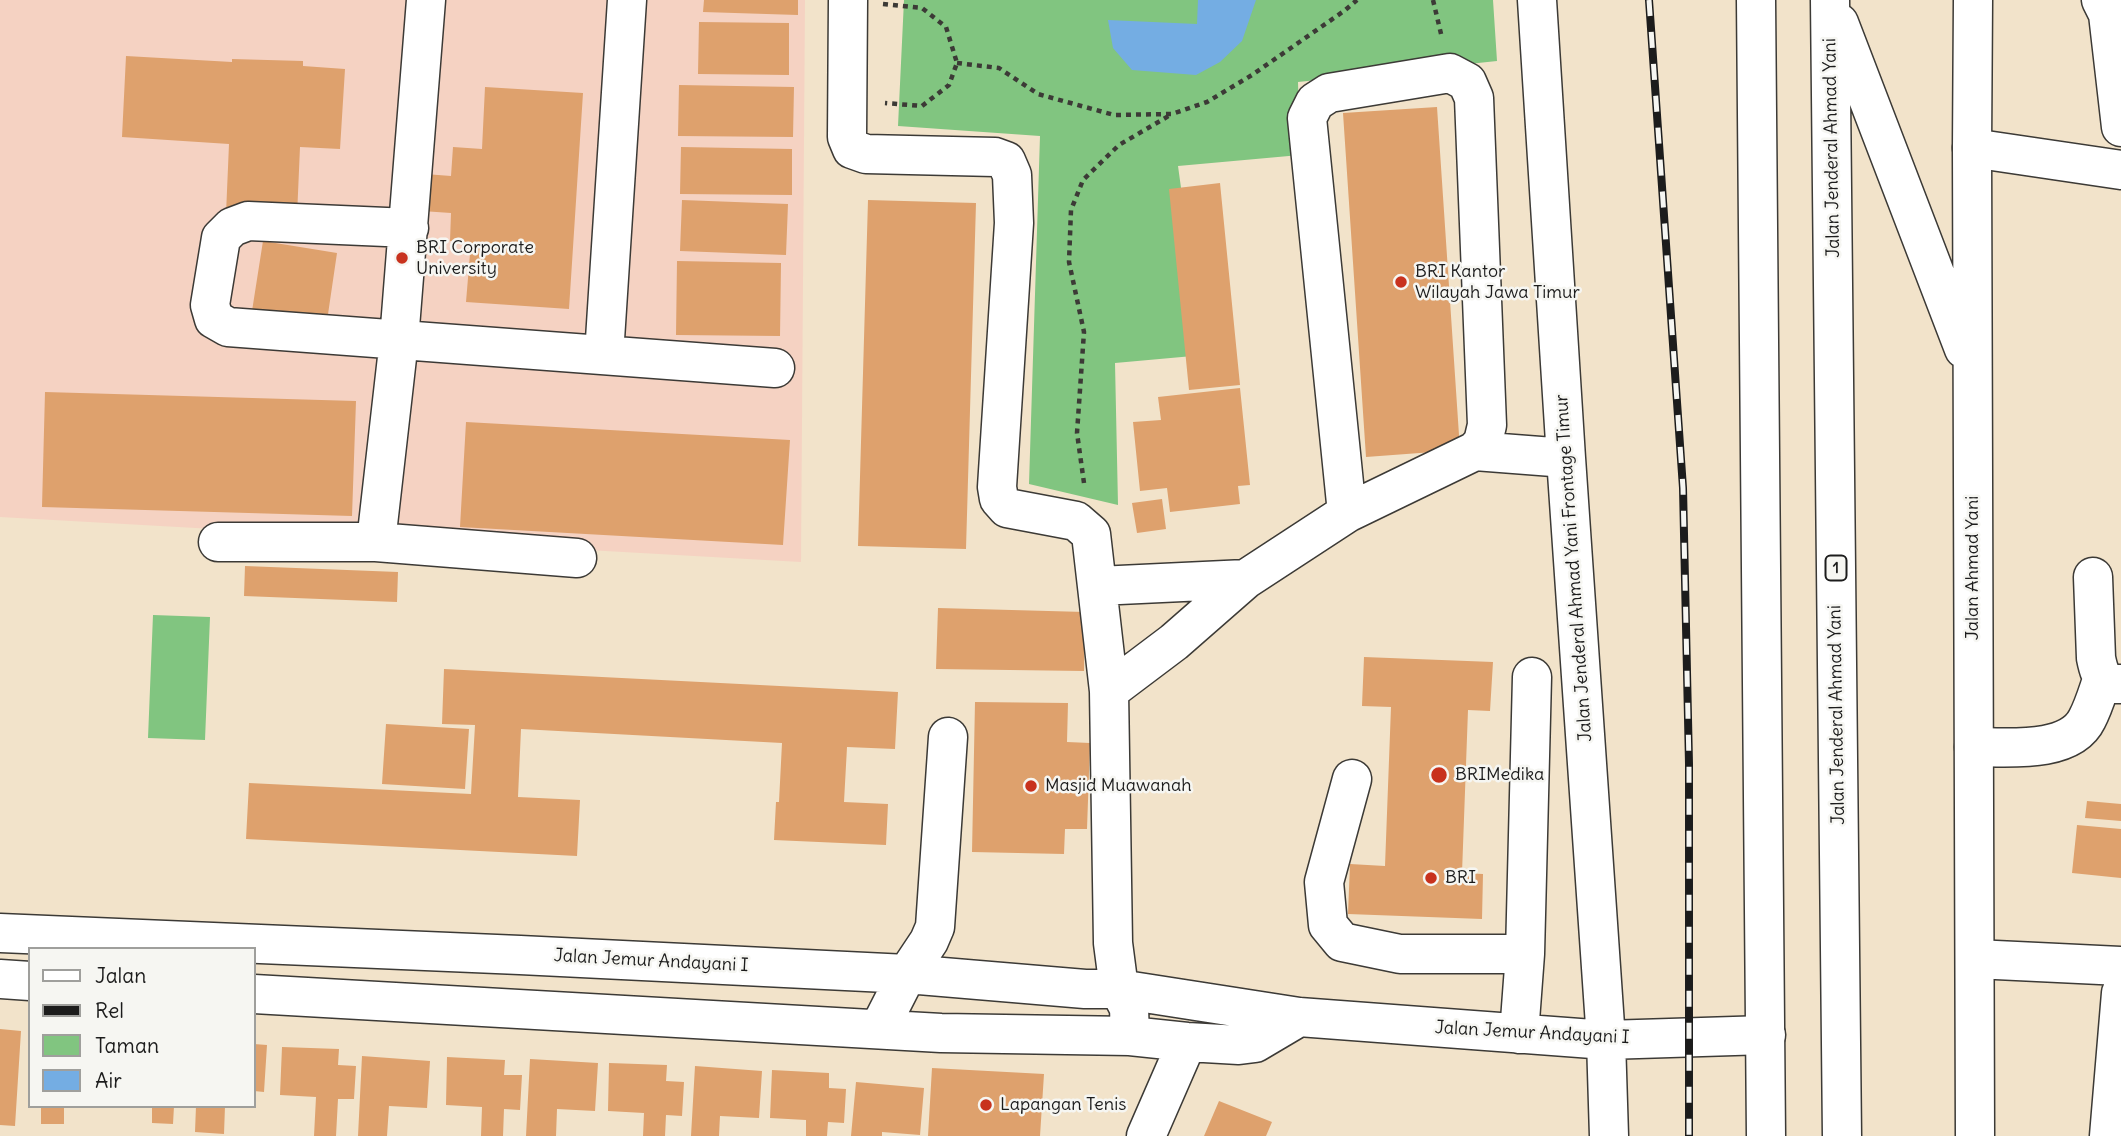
<!DOCTYPE html>
<style>
body{margin:0}
#map{position:relative;width:2121px;height:1136px;overflow:hidden;background:#f2e3ca;font-family:Delius,sans-serif}
canvas{display:block}
.legend{position:absolute;left:28px;top:947px;width:228px;height:161px;box-sizing:border-box;background:#f6f6f2;border:2px solid #9f9f9c;margin:0;padding:9px 12px;list-style:none;font-size:21px;color:#1c1c1c}
.legend li{display:flex;align-items:center;gap:14px;height:35px}
.legend b{width:35px;border:2px solid #9f9f9c}
</style>
<div id="map">
<canvas width="2121" height="1136"></canvas>
<ul class="legend">
<li><b style="height:9px;background:#fff"></b>Jalan</li>
<li><b style="height:9px;background:#1c1c1c"></b>Rel</li>
<li><b style="height:19px;background:#81c580"></b>Taman</li>
<li><b style="height:19px;background:#74ade3"></b>Air</li>
</ul>
</div>
<script>
const ctx = document.querySelector('canvas').getContext('2d');
ctx.lineJoin = 'round';
function paint(path, color) { ctx.fillStyle = color; ctx.fill(path, 'evenodd'); }
function strokePath(path, color, width, dash) { ctx.strokeStyle = color; ctx.lineWidth = width; ctx.lineCap = dash ? 'butt' : 'round'; ctx.setLineDash(dash || []); ctx.stroke(path); }
function drawText(font, color, halo, rows, align = 'center') {
  ctx.font = font + ' Delius,sans-serif'; ctx.lineWidth = 5; ctx.setLineDash([]); ctx.textBaseline = 'middle'; ctx.strokeStyle = halo; ctx.fillStyle = color; for (const [text, x, y, turn = 0] of rows) {
    ctx.save(); ctx.translate(x, y); ctx.rotate((+turn || 0) * Math.PI / 180); ctx.textAlign = isNaN(turn) ? turn : align; if (halo) ctx.strokeText(text, 0, 0); ctx.fillText(text, 0, 0); ctx.restore();
  }
}
const built = new Path2D(`
 M0,0h805l-4,562 -801,-45z`);
const green = new Path2D(`
 M904,0h589l4,61 -199,21 2,73 -122,11 26,189 -89,8 3,142 -89,-21 11,-348 -142,-10z
 M153,615l57,2 -5,123 -57,-2z`);
const water = new Path2D(`
 M1198,0h58l-14,41 -22,21 -24,13 -64,-5 -19,-22 -5,-28 89,4z`);
const building = new Path2D(`
 M704,0h94v15l-95,-3z
 M699,22l90,1v52l-91,-1z
 M126,56l106,6v-3l71,2v5l42,3 -5,80 -40,-2 -3,69 -71,-2 3,-70 -107,-7z
 M679,85l115,2 -1,50 -115,-1z
 M485,87l98,6 -14,216 -103,-7 5,-60 -21,-1 1,-28 -29,-2 3,-37 26,2 2,-29 29,2z
 M1437,107l23,343 -94,7 -23,-344z
 M681,147l111,2v46l-112,-1z
 M1220,183l20,202 -51,5 -20,-201z
 M682,200l106,4 -2,51 -106,-4z
 M868,200l108,3 -10,346 -108,-3z
 M263,241l74,12 -10,68 -75,-10z
 M677,261l104,2 -1,73 -104,-1z
 M1240,388l10,97 -12,1 2,18 -70,8 -3,-24 -27,3 -7,-69 28,-2 -3,-23z
 M45,392l311,9 -4,115 -310,-9z
 M466,422l324,18 -7,105 -323,-18z
 M1162,499l4,30 -29,4 -5,-30z
 M245,566l153,6 -1,30 -153,-6z
 M938,608l147,4 -1,59 -148,-2z
 M1364,657l129,5 -3,49 -22,-1 -6,163 21,1 -1,45 -134,-5 2,-50 35,2 6,-159 -29,-1z
 M444,669l454,23 -3,57 -48,-2 -3,55 44,2 -2,41 -112,-5 2,-38h3l3,-59 -261,-14 -3,68 62,3 -3,56 -331,-17 3,-56 222,11 4,-69 -33,-1z
 M975,702l93,1 -1,39 23,1 -3,86h-22l-1,25 -92,-2z
 M386,724l83,5 -4,60 -83,-5z
 M2087,801l34,3v17l-36,-3z
 M2077,825l44,4v49l-49,-5z
 M0,1029l21,2 -6,95 -15,-1z
 M254,1044l13,1 -3,47 -10,-1z
 M282,1047l57,2 -1,16 18,1 -2,33h-16l-2,37h-22l2,-39 -36,-2z
 M362,1056l68,5 -3,47 -38,-2 -2,30h-29z
 M447,1057l58,3 -1,15h18l-2,35 -16,-1 -1,27h-22l1,-29 -36,-2z
 M530,1059l68,4 -3,48 -38,-2 -1,27h-30z
 M609,1063l58,2 -1,16 18,1 -2,34 -16,-1 -1,21h-22l1,-23 -36,-2z
 M695,1066l67,5 -3,47 -39,-2 -1,20h-28z
 M932,1068l112,6 -4,62h-112z
 M772,1070l57,3v15l17,1 -2,34 -16,-1 -1,14h-21v-16l-36,-2z
 M856,1082l68,6 -4,47 -38,-3v4h-31z
 M1219,1101l53,21 -6,14h-62z
 M41,1106h23v18h-23z
 M152,1106h22l-1,18 -21,-1z
 M196,1106h29l-1,28 -29,-2z`);
const path = new Path2D(`
 M1433,0l9,38
 M883,4l39,4 24,19 11,36 -8,22 -27,21 -37,-3
 M957,63l42,5 39,26 76,21 58,-1 35,-12 45,-27 92,-64 13,-11
 M1084,483l-7,-50 7,-101 -15,-70 2,-52 12,-30 36,-35 53,-31`);
const minor = new Path2D(`
 M848,0l-1,137 5,12 14,5 129,3 11,4 6,14 2,48 -17,264 2,12 8,9 69,13 15,13 18,157 4,252 6,46 10,19 1,28
 M1537,0l29,458 40,582 3,96
 M2101,0l7,14 13,113
 M1972,148l149,22
 M409,228l-161,-7 -16,6 -11,11 -11,67 4,14 14,8 547,41
 M604,355l23,-355
 M1475,451l91,7
 M218,542h158l201,16
 M376,542l23,-202 27,-340
 M2093,577l3,81c2,10 4,19 13,26h12
 M1098,586l148,-7
 M1109,691l65,-49 72,-63 101,-66 128,-62 8,-9 4,-17 -13,-327 -7,-16 -17,-9 -121,20 -14,9 -8,16 40,395
 M1974,747c33,0 96,7 113,-28 7,-13 11,-28 16,-42
 M1352,779l-28,103 4,43 14,17 58,12h125
 M0,933l520,22 387,19 178,15h34l180,28 307,23 160,-5
 M1975,959l146,7
 M0,979l30,2
 M254,994l687,39 189,3 57,6 52,3 16,-2 44,-26
 M879,1029l28,-55 22,-33 6,-14 13,-190
 M1519,1034l6,-80 7,-277
 M1146,1136l41,-94
 M2109,1136l12,-143`);
const highway = new Path2D(`
 M1756,0l10,1136
 M1830,0l12,1136
 M1973,0l-1,148 3,988
 M1839,23l125,326`);
const rail = new Path2D(`
 M1649,0l34,488 6,276v372`);
const markers = [
 [402,258,7,"#c8321e"],
 [1401,282,7,"#c8321e"],
 [1439,775,9,"#c8321e"],
 [1031,786,7,"#c8321e"],
 [1431,878,7,"#c8321e"],
 [986,1105,7,"#c8321e"]
];
const shields = [
 [1836,568,21]
];
const shieldNames = [
 ["1",1836,568]
];
const streetNames = [
 ["Jalan Jenderal Ahmad Yani",1832,148,-91],
 ["Jalan Jenderal Ahmad Yani Frontage Timur",1574,568,-94],
 ["Jalan Ahmad Yani",1973,568,-90],
 ["Jalan Jenderal Ahmad Yani",1837,715,-91],
 ["Jalan Jemur Andayani I",651,961,3],
 ["Jalan Jemur Andayani I",1532,1033,3]
];
const poiNames = [
 ["BRI Corporate",416,248],
 ["University",416,269],
 ["BRI Kantor",1415,272],
 ["Wilayah Jawa Timur",1415,293],
 ["BRIMedika",1455,775],
 ["Masjid Muawanah",1045,786],
 ["BRI",1445,878],
 ["Lapangan Tenis",1000,1105]
];
paint(built, '#f5d2c2');
paint(green, '#81c580');
paint(water, '#74ade3');
paint(building, '#dea16d');
strokePath(minor, '#3c3a36', 41);
strokePath(highway, '#3c3a36', 41);
strokePath(path, '#3c3a36', 4.5, [5, 5]);
strokePath(minor, '#fff', 38);
strokePath(highway, '#fff', 38);
strokePath(rail, '#1c1c1c', 8);
strokePath(rail, '#f6f6f2', 5, [16]);
for (const [x, y, r, color] of markers) { const dot = new Path2D(); dot.arc(x, y, r, 0, 2 * Math.PI); ctx.fillStyle = color; ctx.fill(dot); strokePath(dot, '#f6f6f2', 2.5); }
for (const [x, y, w] of shields) { const box = new Path2D(); box.roundRect(x - w / 2, y - 12.5, w, 25, 5); ctx.fillStyle = '#f6f6f2'; ctx.fill(box); strokePath(box, '#1c1c1c', 2); }
drawText('bold 16px', '#1c1c1c', null, shieldNames);
drawText('18px', '#1c1c1c', '#f6f6f2', streetNames);
drawText('18px', '#1c1c1c', '#f6f6f2', poiNames, 'left');
</script>
